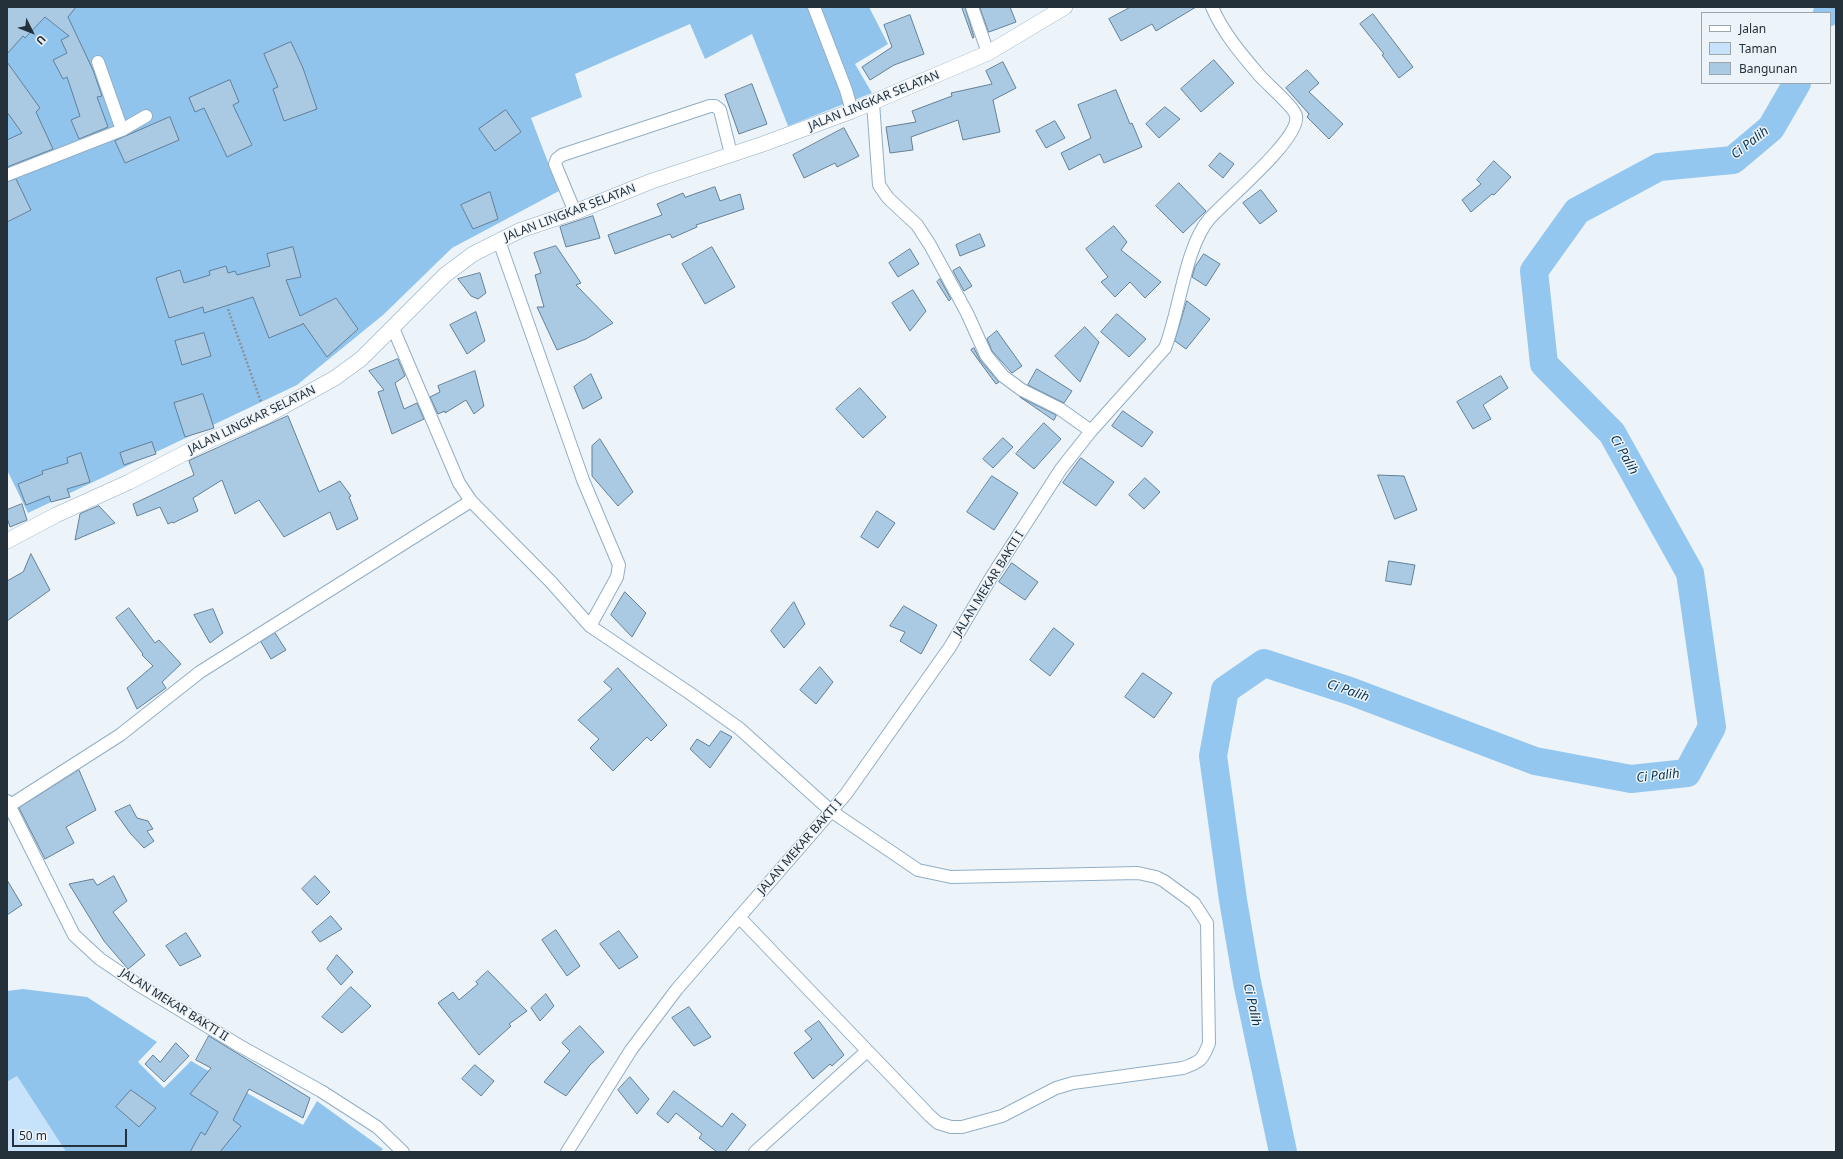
<!DOCTYPE html>
<style>
body{margin:0}
#map{position:relative;width:1843px;height:1159px;overflow:hidden;background:#edf4f9;font-family:"Noto Sans",sans-serif}
canvas{display:block}
.frame{position:absolute;inset:0;border:8px solid #24303a;pointer-events:none}
.legend{position:absolute;left:1701px;top:12px;width:130px;height:72px;box-sizing:border-box;background:#edf4f9;border:1px solid #9da6ad;margin:0;padding:5px 7px;list-style:none;font-size:12px;color:#24303a}
.legend li{display:flex;align-items:center;gap:8px;height:20px}
.legend b{width:20px;border:1px solid #9da6ad}
.north{position:absolute;left:12px;top:12px;width:40px;height:40px;-webkit-text-stroke:3px #edf4f9;paint-order:stroke;rotate:132deg;font-size:11px;font-weight:700;line-height:16px;text-align:center;color:#24303a}
.north::after{content:'';display:block;margin:auto;width:14px;height:18px;background:#24303a;clip-path:polygon(50% 0,100% 100%,50% 72%,0 100%)}
.scale{position:absolute;left:12px;top:1129px;width:115px;height:18px;box-sizing:border-box;border:2px solid #24303a;border-top:0;padding-left:5px;font-size:12px;line-height:14px;white-space:nowrap;color:#24303a;-webkit-text-stroke:3px #edf4f9;paint-order:stroke}
</style>
<div id="map">
<canvas width="1843" height="1159"></canvas>
<div class="frame"></div>
<ul class="legend">
<li><b style="height:5px;background:#fff"></b>Jalan</li>
<li><b style="height:11px;background:#c6e3fb"></b>Taman</li>
<li><b style="height:11px;background:#aac9e3"></b>Bangunan</li>
</ul>
<div class="north">U</div>
<div class="scale">50 m</div>
</div>
<script>
const ctx = document.querySelector('canvas').getContext('2d');
ctx.lineJoin = 'round';
function paint(path, color) { ctx.fillStyle = color; ctx.fill(path, 'evenodd'); }
function strokePath(path, color, width, dash) { ctx.strokeStyle = color; ctx.lineWidth = width; ctx.lineCap = dash ? 'butt' : 'round'; ctx.setLineDash(dash || []); ctx.stroke(path); }
function drawText(font, color, halo, rows, align = 'center') {
  ctx.font = font + ' "Noto Sans",sans-serif'; ctx.lineWidth = 3; ctx.setLineDash([]); ctx.textBaseline = 'middle'; ctx.strokeStyle = halo; ctx.fillStyle = color; for (const [text, x, y, turn = 0] of rows) {
    ctx.save(); ctx.translate(x, y); ctx.rotate((+turn || 0) * Math.PI / 180); ctx.textAlign = isNaN(turn) ? turn : align; if (halo) ctx.strokeText(text, 0, 0); ctx.fillText(text, 0, 0); ctx.restore();
  }
}
const green = new Path2D(`
 M17,1076l49,76h-59v-70z`);
const forest = new Path2D(`
 M7,7h862l19,37 -33,20 17,29 -84,33 -36,-92 -47,25 -15,-35 -115,50 7,23 -51,21 28,73 -107,57 -69,67 -86,70 -269,128 -21,-43z
 M23,989l64,8 70,45 -19,20 26,26 27,-27 112,64 14,-24 66,48 -3,3h-314l-49,-76 -10,6v-91z`);
const river = new Path2D(`
 M1827,13l2,-6
 M1283,1152l-36,-170 -14,-82 -20,-144 12,-66 39,-27 86,28 185,70 96,18 56,-6 25,-46 -22,-154 -78,-140 -68,-69 -10,-93 43,-60 82,-44 74,-7 38,-32 26,-45`);
const building = new Path2D(`
 M7,7h69l-8,10 25,53 9,26 -5,1 11,30 -29,12 -8,-19 9,-4 -13,-39 -4,2 -10,-19 14,-7 -6,-13 8,-4 -24,-19 -20,21 -2,-2 -16,18z
 M962,7h3l9,30 -1,1z
 M980,7h30l6,15 -27,10z
 M1131,7h65l-40,24 -4,-7 -31,17 -12,-22z
 M1373,14l40,53 -14,11 -17,-23 2,-1 -24,-30z
 M910,15l14,39 -30,11 -24,15 -8,-13 30,-20 -8,-22z
 M291,42l12,26 14,41 -33,12 -11,-32 5,-2 -14,-33z
 M1214,60l20,23 -33,29 -20,-23z
 M7,62l33,46 -4,4 17,37 -46,18v-27l15,-7 -15,-21z
 M1003,62l13,26 -23,12 7,32 -37,8 -5,-20 -47,17 2,13 -23,3 -4,-26 30,-5 -4,-11 40,-15 -1,-3 41,-9 -6,-13z
 M1307,70l12,13 -10,9 34,32 -14,15 -22,-22 2,-3 -23,-26z
 M230,80l9,22 -6,3 19,40 -25,12 -23,-49 -9,4 -6,-14z
 M752,84l15,40 -28,10 -14,-39z
 M1116,90l14,34 2,-1 10,24 -38,16 -4,-9 -31,16 -8,-17 30,-15 -13,-33z
 M1165,107l15,12 -21,19 -13,-14z
 M506,110l15,22 -26,19 -16,-22z
 M170,117l9,23 -54,23 -10,-22z
 M1055,121l10,17 -19,10 -10,-17z
 M844,128l15,28 -22,11 -2,-4 -31,15 -11,-23z
 M1220,153l14,11 -11,14 -14,-12z
 M1494,161l17,16 -17,18 -2,-1 -21,18 -9,-12 19,-16 -4,-4z
 M16,179l15,31 -24,12v-40z
 M1179,183l27,28 -23,22 -27,-27z
 M715,187l5,14 20,-7 4,15 -48,16 1,2 -25,11 -2,-4 -55,20 -7,-19 54,-20 -5,-11 26,-11 2,4z
 M1261,190l16,21 -17,13 -17,-21z
 M490,192l8,27 -25,10 -12,-24z
 M593,216l7,22 -34,9 -6,-20z
 M1114,226l13,16 -6,8 40,32 -16,16 -15,-16 -15,15 -14,-15 7,-5 -22,-28z
 M980,234l5,12 -25,10 -4,-11z
 M556,246l25,37 -5,2 37,38 -27,16 -29,11 -20,-43h7l-9,-32 6,-2 -7,-20z
 M293,247l8,30 -15,3 14,36 36,-18 22,31 -31,28 -24,-34v1l-34,14 -16,-41 -49,16 -1,-6 -34,11 -13,-40 24,-8 4,13 26,-8 -1,-4 17,-5 2,7 7,-2 2,4 33,-9 -3,-12z
 M712,247l23,40 -30,17 -23,-40z
 M910,249l9,15 -21,13 -9,-14z
 M1204,254l16,10 -14,22 -14,-9 3,-10z
 M960,267l12,19 -8,5 -11,-20z
 M480,273l6,20 -8,6 -7,-3 -13,-17z
 M940,279l11,20 -2,2 -12,-19z
 M913,290l13,21 -16,20 -18,-28z
 M1187,301l23,18 -24,30 -11,-8z
 M476,312l9,29 -18,13 -17,-29z
 M1117,314l29,25 -17,18 -28,-25z
 M1085,327l14,15 -19,40 -25,-26z
 M997,331l25,35 -10,7 -20,-22 -5,-12z
 M204,333l7,23 -29,9 -7,-24z
 M974,348l6,12 19,22 -3,2 -25,-34z
 M398,359l7,17 -10,7 9,26 13,-6 7,16 -32,15 -14,-42 6,-2 -15,-19z
 M1037,369l35,22 -8,12 -36,-18z
 M475,371l9,35 -10,8 -8,-14 -21,13v-2l-7,3 -8,-17 10,-5 -2,-6z
 M591,374l11,24 -19,11 -9,-22z
 M1501,376l7,12 -25,17 8,14 -18,10 -16,-27z
 M860,388l26,29 -23,21 -27,-29z
 M203,394l11,34 -29,9 -11,-34z
 M1020,397l36,18v1l-2,4z
 M1123,411l30,21 -11,15 -30,-21z
 M288,416l31,76 21,-11 11,15 -2,1 9,22 -21,11 -7,-18 -46,25 -25,-37 -24,14 -13,-34 -29,18 5,13 -25,12 -1,-1 -4,2 -8,-17 -23,9 -4,-12 61,-29 -5,-14z
 M1044,423l17,16 -27,30 -18,-15z
 M1003,438l10,9 -20,21 -10,-9z
 M600,439l33,53 -15,14 -26,-30v-30z
 M152,442l4,12 -32,11 -4,-12z
 M81,453l9,29 -23,7 3,8 -19,5 -2,-6 -23,9 -8,-21 25,-10 -1,-3 26,-8 -1,-5z
 M1081,458l33,24 -18,24 -33,-23z
 M1378,475l26,1 13,34 -22,9z
 M992,476l26,17 -24,37 -27,-18z
 M1145,478l15,14 -16,17 -15,-14z
 M22,504l5,16 -17,7 -3,-9v-8z
 M99,506l16,17 -40,17 5,-26z
 M877,511l18,12 -17,25 -17,-11z
 M31,554l19,36 -43,31v-40l16,-9z
 M1389,561l26,4 -4,20 -25,-4z
 M1012,563l26,19 -13,18 -26,-18z
 M625,592l21,21 -14,24 -21,-22z
 M794,602l11,22 -21,24 -13,-17z
 M904,606l33,19 -16,29 -21,-13 5,-9 -15,-6z
 M129,608l26,35 4,-3 22,24 -19,18 4,6 -29,21 -10,-21 26,-22 -11,-11 1,-1 -27,-36z
 M213,609l10,24 -13,10 -16,-28z
 M1054,628l20,16 -24,32 -20,-16z
 M275,633l11,17 -15,9 -10,-17z
 M820,667l13,15 -17,22 -16,-14z
 M618,668l49,57 -16,16 -4,-4 -34,34 -23,-23 9,-9 -21,-19 34,-31 -8,-7z
 M1143,673l29,20 -18,25 -29,-21z
 M721,731l11,6 -22,31 -20,-19 7,-10 12,7z
 M79,770l17,40 -30,17 8,16 -29,16 -26,-51z
 M130,805l7,13 11,3 5,8 -6,2 7,10 -10,7 -14,-15 -15,-21z
 M114,876l13,25 -14,11 32,43 -17,14 -24,-28 -35,-57 24,-5 4,6z
 M315,876l15,16 -13,13 -15,-16z
 M7,880l15,25 -15,10z
 M331,916l11,13 -22,13 -8,-10z
 M556,930l24,36 -13,10 -25,-36z
 M619,931l19,26 -19,12 -19,-25z
 M186,933l15,23 -21,10 -14,-20z
 M337,955l16,17 -12,13 -14,-16z
 M488,971l39,40 -18,13 2,2 -32,29 -41,-52 15,-11 6,8 19,-16 -2,-2z
 M351,987l20,19 -29,27 -20,-16z
 M546,994l8,12 -14,15 -9,-13z
 M689,1007l22,30 -17,9 -22,-28z
 M819,1021l25,34 -12,11 -2,-2 -17,15 -19,-26 18,-14 -7,-8z
 M580,1026l24,26 -14,13 -24,31 -22,-14 26,-31 -8,-8z
 M209,1036l101,62 -7,20 -54,-29 -16,31 8,6 -21,26h-30l11,-20 4,3 13,-23 -28,-18 21,-26 -15,-8z
 M176,1043l13,13 -25,26 -19,-18 8,-9 7,7z
 M475,1065l19,16 -13,15 -19,-17z
 M630,1077l19,22 -12,15 -19,-24z
 M131,1090l25,18 -17,19 -23,-20z
 M674,1091l48,36 10,-14 14,12 -21,27h-8l-18,-14 3,-4 -26,-21 -8,10 -11,-9z`);
const path = new Path2D(`
 M228,309l33,93`);
const minor = new Path2D(`
 M814,7l32,83 6,21
 M972,7l16,46
 M98,62l24,68
 M873,103l6,82 9,13 29,27 13,20 37,68 19,42 17,21 19,14 38,19 31,22
 M7,175l115,-45 24,-14
 M575,212l-20,-48 2,-5 5,-4 148,-49h5l5,4 11,44
 M499,241l84,239 36,85 -2,12 -27,49
 M393,328l66,155 12,18 80,81 39,44 98,66 52,37 91,82 87,59 33,7 187,-4 18,4 8,4 30,22 13,20 2,120c-6,17 -9,19 -26,25l-110,15 -17,5 -54,28 -40,11h-11l-13,-4 -8,-7 -191,-199
 M7,801l67,134 26,24 37,25 103,62 81,45 56,36 26,25
 M9,806l111,-71 80,-63 271,-171
 M567,1152l64,-102 46,-61 169,-195 104,-147 42,-71 69,-107 30,-38 74,-83c15,-37 20,-102 45,-130 16,-18 91,-80 86,-102 -1,-8 -29,-32 -36,-40 -18,-21 -37,-43 -48,-69
 M755,1152l112,-101`);
const tertiary = new Path2D(`
 M7,541l49,-26 73,-33 83,-43 54,-23 69,-38 26,-19 84,-84 28,-21 48,-24 54,-18 77,-31 111,-37 89,-33 136,-58 77,-46`);
const streetNames = [
 ["JALAN LINGKAR SELATAN",874,101,-22],
 ["JALAN LINGKAR SELATAN",570,213,-21],
 ["JALAN LINGKAR SELATAN",252,420,-26],
 ["JALAN MEKAR BAKTI I",989,584,-58],
 ["JALAN MEKAR BAKTI I",800,847,-49],
 ["JALAN MEKAR BAKTI II",174,1005,32]
];
const waterNames = [
 ["Ci Palih",1750,143,-38],
 ["Ci Palih",1624,455,60],
 ["Ci Palih",1348,691,19],
 ["Ci Palih",1658,776,-6],
 ["Ci Palih",1252,1005,78]
];
paint(green, '#c6e3fb');
paint(forest, '#90c4ed');
strokePath(river, '#93c7f0', 28);
paint(building, '#aac9e3');
strokePath(building, '#638098', 1);
strokePath(minor, '#90aec7', 14);
strokePath(tertiary, '#90aec7', 16);
strokePath(path, '#889299', 2.5, [2, 2]);
strokePath(minor, '#fff', 12);
strokePath(tertiary, '#fff', 15);
drawText('12px', '#24303a', '#edf4f9', streetNames);
drawText('italic 13px', '#0a334f', '#edf4f9', waterNames);
</script>
